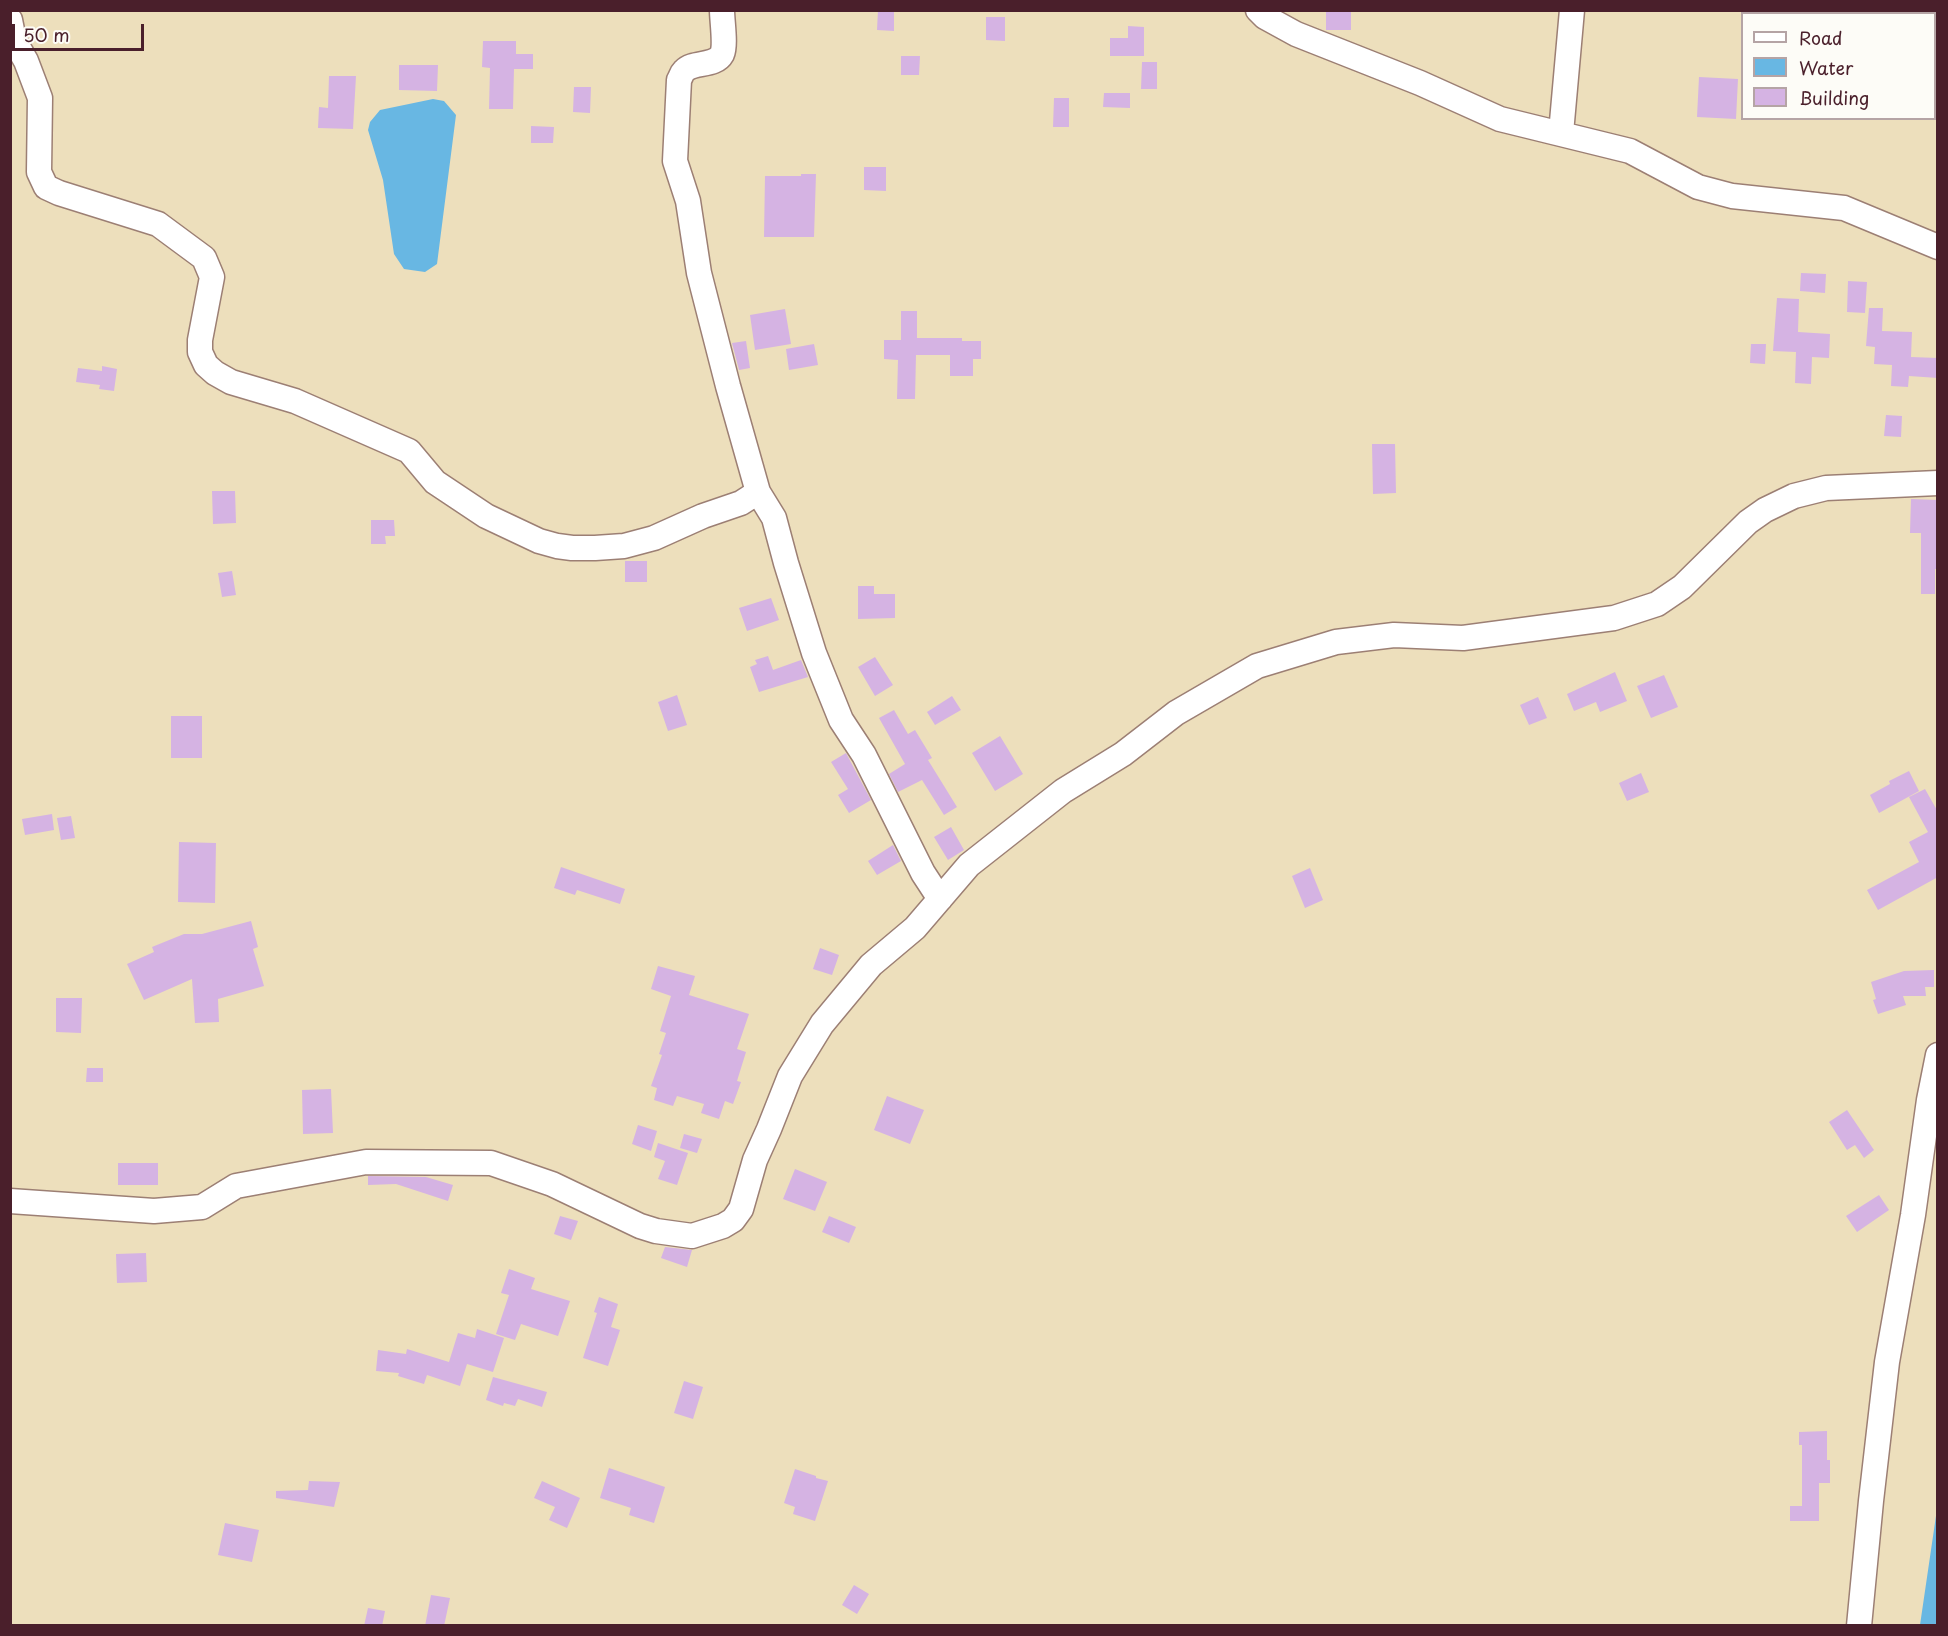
<!DOCTYPE html>
<style>
body{margin:0}
#map{position:relative;width:1948px;height:1636px;overflow:hidden;background:#eddfbc;font-family:"Playpen Sans",sans-serif}
canvas{display:block}
.frame{position:absolute;inset:0;border:12px solid #4a1f2b;pointer-events:none}
.legend{position:absolute;left:1741px;top:12px;width:195px;height:108px;box-sizing:border-box;background:#fdfcf7;border:2px solid #b5a4a5;margin:0;padding:8px 10px;list-style:none;font-size:18px;color:#4a1f2b}
.legend li{display:flex;align-items:center;gap:12px;height:30px}
.legend b{width:30px;border:2px solid #b5a4a5}
.scale{position:absolute;left:12px;top:24px;width:132px;height:27px;box-sizing:border-box;border:3px solid #4a1f2b;border-top:0;padding-left:8px;font-size:18px;line-height:21px;white-space:nowrap;color:#4a1f2b;-webkit-text-stroke:4px #fdfcf7;paint-order:stroke}
</style>
<div id="map">
<canvas width="1948" height="1636"></canvas>
<div class="frame"></div>
<ul class="legend">
<li><b style="height:8px;background:#fff"></b>Road</li>
<li><b style="height:16px;background:#68b7e3"></b>Water</li>
<li><b style="height:16px;background:#d5b3e3"></b>Building</li>
</ul>
<div class="scale">50 m</div>
</div>
<script>
const ctx = document.querySelector('canvas').getContext('2d');
ctx.lineJoin = 'round';
function paint(path, color) { ctx.fillStyle = color; ctx.fill(path, 'evenodd'); }
function strokePath(path, color, width, dash) { ctx.strokeStyle = color; ctx.lineWidth = width; ctx.lineCap = dash ? 'butt' : 'round'; ctx.setLineDash(dash || []); ctx.stroke(path); }
const water = new Path2D(`
 M433,99l11,2 12,14 -19,149 -12,8 -21,-3 -10,-15 -11,-74 -15,-50 2,-8 10,-12z
 M1937,1509v116h-17z`);
const building = new Path2D(`
 M878,10h16v21l-17,-1z
 M1326,10h25v20h-25z
 M986,17h19v24l-19,-1z
 M1128,26l16,1v29h-34v-18h18z
 M483,41h33v13h17v15h-19l-1,40h-24l1,-41 -8,-1z
 M901,56h19l-1,19h-18z
 M1142,62h15v27h-16z
 M399,65h39l-1,26 -38,-1z
 M329,76h27l-3,53 -35,-1 1,-21 9,1z
 M1699,77l39,2 -2,40 -39,-2z
 M574,87h17l-1,26 -17,-1z
 M1104,93h26v15l-27,-1z
 M1054,98h15v29h-16z
 M531,126l23,1 -1,16h-22z
 M864,167h22v24l-22,-1z
 M801,174h15l-2,63h-50l1,-61h36z
 M1801,273l25,1 -1,19 -25,-2z
 M1848,281l19,1 -2,31 -18,-1z
 M1777,298l22,1 -1,33 32,2 -1,24 -17,-1 -1,27 -16,-1 1,-31 -23,-1z
 M1869,308h14l-1,23 30,1 -1,25 27,1v20l-29,-2 -1,11 -17,-1 1,-21 -18,-1 1,-17 -9,-1z
 M785,309l6,35 -36,6 -5,-35z
 M901,311h16v27h45v3h19v18h-8v17h-23v-21h-34l-1,44h-18l1,-39 -14,-1v-19h17z
 M746,341l4,27 -11,2 -7,-27z
 M814,344l4,21 -29,5 -3,-21z
 M1751,344h15l-1,20 -15,-1z
 M102,366l15,3 -3,22 -15,-2 1,-4 -24,-3 2,-14 24,3z
 M1886,415l16,1 -1,21 -17,-1z
 M1372,444h23l1,49 -23,1z
 M212,491h23l1,32 -23,1z
 M1911,499l27,1v69h-3v25h-14v-61h-11z
 M371,520h23l1,16h-10l1,8h-15z
 M625,561h22v21h-22z
 M232,571l4,24 -14,2 -4,-24z
 M858,586h16v8h21v24l-37,1z
 M771,598l8,22 -32,11 -8,-23z
 M768,656l5,14 28,-10 7,17 -49,15 -9,-25 7,-3 -2,-4z
 M875,657l18,28 -18,11 -17,-29z
 M1615,672l12,29 -27,11 -4,-10 -22,9 -7,-17z
 M1664,675l14,32 -27,11 -14,-32z
 M677,695l10,30 -19,6 -10,-29z
 M952,696l9,14 -26,15 -8,-13z
 M1538,697l9,21 -18,7 -9,-20z
 M894,710l14,24 7,-4 17,28 -4,2 29,47 -13,8 -22,-35 -24,12 -9,-18 16,-10 -26,-46z
 M171,716h31v42h-31z
 M1000,736l23,38 -28,17 -23,-38z
 M846,753l25,47 -22,13 -11,-18 10,-6 -17,-27z
 M1909,771l10,20 -40,22 -9,-18 20,-11 -1,-3z
 M1641,773l8,19 -22,9 -8,-18z
 M1925,789l13,23v65l-60,33 -11,-20 52,-28 -10,-20 19,-10 -19,-35z
 M52,814l2,16 -29,5 -3,-16z
 M71,816l4,22 -14,2 -4,-22z
 M951,827l13,23 -16,10 -14,-23z
 M179,842l37,1 -1,60 -37,-1z
 M893,845l8,16 -24,14 -9,-14z
 M561,867l64,22 -5,15 -43,-14 -2,5 -21,-7z
 M1310,868l13,32 -18,8 -13,-32z
 M251,921l7,26 -5,2 11,37 -46,13 1,23 -24,1 -3,-44 -48,21 -17,-36 27,-12 -2,-5 32,-13h18z
 M820,948l19,7 -7,20 -19,-6z
 M658,966l37,10 -6,19 60,19 -12,35 9,3 -9,29 4,1 -8,22 -8,-3 -6,18 -18,-6 3,-9 -27,-8 -4,10 -19,-6 3,-12 -6,-2 11,-31 -3,-1 7,-21 -6,-2 11,-35 -20,-7z
 M1934,970v17h-9l1,9h-23l3,9 -28,9 -5,-14 3,-1 -5,-17 33,-11z
 M56,998h26l-1,35 -25,-1z
 M87,1068h16v14h-17z
 M331,1089l2,44 -30,1 -1,-44z
 M887,1096l37,14 -14,34 -36,-14z
 M1847,1110l27,40 -10,8 -9,-13 -8,5 -18,-28z
 M638,1125l19,6 -6,20 -19,-7z
 M684,1134l18,5 -5,14 -17,-5z
 M658,1143l30,10 -11,32 -19,-6 7,-18 -11,-4z
 M118,1163h40v22h-40z
 M795,1169l32,13 -12,29 -32,-12z
 M368,1176l58,1 27,8 -5,16 -52,-17 -28,1z
 M1879,1195l10,15 -32,22 -11,-16z
 M560,1216l18,5 -7,19 -17,-6z
 M829,1216l27,11 -7,16 -27,-11z
 M665,1247l27,3 -5,17 -26,-9z
 M146,1253l1,29 -30,1 -1,-29z
 M509,1269l26,9 -4,11 39,12 -12,35 -37,-12 -6,16 -19,-6 13,-39 -8,-2z
 M599,1297l19,7 -7,23 9,3 -12,36 -25,-8 14,-45 -3,-1z
 M477,1329l27,9 -11,34 -26,-8 -7,22 -33,-11 -3,9 -26,-8 1,-3 -23,-2 2,-21 28,4 1,-5 42,13 9,-29 17,5z
 M493,1377l54,15 -5,15 -24,-8 -3,7 -11,-3 -1,3 -17,-6z
 M684,1381l19,6 -10,32 -19,-6z
 M1827,1431v29h3v23h-11v38h-29v-15h12v-61h-3v-13z
 M609,1468l56,19 -11,36 -25,-8 2,-7 -31,-10z
 M795,1469l21,7v2l12,3 -13,40 -22,-7 2,-7 -11,-4z
 M309,1481l31,1 -6,25 -58,-9v-7l32,-1z
 M542,1481l38,17 -13,30 -18,-8 6,-13 -21,-9z
 M225,1523l34,7 -7,32 -34,-7z
 M854,1585l15,9 -12,20 -15,-9z
 M431,1595l19,3 -6,28h-19z
 M368,1608l17,3 -3,15h-18z`);
const minor = new Path2D(`
 M722,10c0,11 4,35 0,44 -7,13 -29,7 -38,17 -3,3 -3,6 -5,9l-4,81 13,40 11,72 29,113 30,106
 M1258,10l7,7 31,17 124,49 80,36 130,32 68,36 34,9 112,12 94,39
 M10,20l4,20 12,21 14,37 -1,74 7,15 13,6 99,31 46,34 8,19 -12,63v12l6,13 9,8 16,9 64,19 114,50 26,31 51,34 53,25 18,5 15,2h23l29,-2 30,-8 49,-22 38,-13 17,-11 16,26 12,45 28,90 27,67 23,35 59,118 17,26
 M1561,133l11,-123
 M10,1201l144,10 48,-4 34,-21 130,-24 125,1 61,21 88,42 16,5 36,5 31,-10 10,-6 8,-11 14,-49 14,-31 21,-53 32,-52 49,-59 44,-37 54,-63 94,-74 60,-37 53,-41 81,-47 79,-24 58,-7 69,3 151,-20 43,-14 25,-17 66,-65 17,-12 29,-14 32,-8 112,-5
 M1859,1626l12,-125 16,-139 26,-147 16,-115 9,-45`);
paint(water, '#68b7e3');
paint(building, '#d5b3e3');
strokePath(minor, '#9c7f74', 27);
strokePath(minor, '#fff', 24);
</script>
